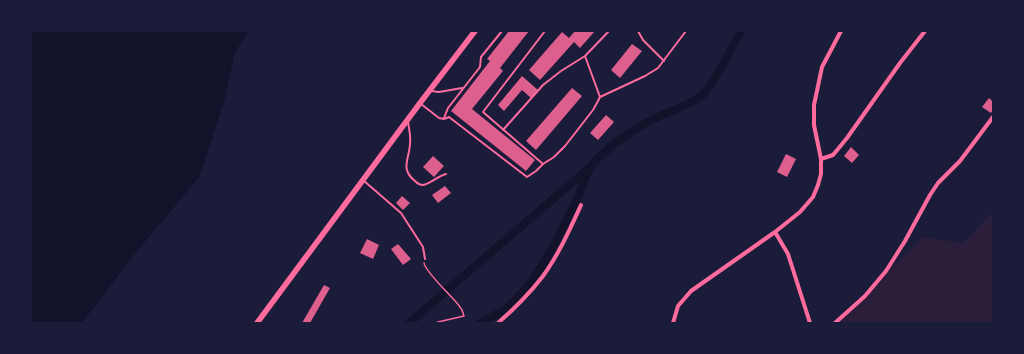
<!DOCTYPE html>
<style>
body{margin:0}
#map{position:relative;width:1024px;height:354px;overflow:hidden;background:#1b1b3a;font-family:"Roboto Condensed",sans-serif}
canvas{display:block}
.frame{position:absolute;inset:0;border:32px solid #1b1b3a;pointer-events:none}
</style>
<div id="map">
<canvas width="1024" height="354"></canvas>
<div class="frame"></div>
</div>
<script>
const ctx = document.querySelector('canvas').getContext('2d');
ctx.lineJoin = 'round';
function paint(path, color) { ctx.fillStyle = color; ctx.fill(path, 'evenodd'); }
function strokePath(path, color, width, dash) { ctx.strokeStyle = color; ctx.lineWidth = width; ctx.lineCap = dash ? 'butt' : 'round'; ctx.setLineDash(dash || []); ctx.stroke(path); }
const green = new Path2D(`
 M993,211v112h-159l89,-86 40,6z`);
const water = new Path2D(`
 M31,31h217l-2,4 -11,17 -10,46 -25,78 -72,86 -43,57 -5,4h-49z`);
const canal = new Path2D(`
 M409,323l180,-155
 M480,323c11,-5 22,-11 31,-19 32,-29 48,-70 67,-107 4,-8 8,-25 13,-31 20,-23 45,-39 73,-52 12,-5 31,-11 40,-21 4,-3 6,-8 9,-12 10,-16 19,-33 28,-50`);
const building = new Path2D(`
 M509,31h20l-29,37 3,3 -31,38 63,51 -9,11 -75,-60 39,-50 -3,-2z
 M575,31h20l-15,17 -6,-6 -34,38 -11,-10 33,-38 7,6z
 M632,44l10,7 -22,27 -9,-8z
 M522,76l16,14 -7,8 -9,-8 -18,21 -6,-6z
 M572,88l10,8 -46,54 -10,-9z
 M989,98l4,4v8l-2,3 -9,-6z
 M606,115l8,7 -16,18 -8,-7z
 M851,147l8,8 -7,8 -8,-7z
 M786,154l10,5 -9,18 -10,-5z
 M433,156l11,10 -10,11 -11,-10z
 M445,186l6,7 -13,10 -6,-8z
 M402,196l8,7 -7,7 -7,-7z
 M367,239l12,6 -6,14 -13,-6z
 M398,244l13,15 -8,6 -12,-16z
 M324,285l6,3 -20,35h-8z`);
const path = new Path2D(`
 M424,263c1,9 29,34 36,44 2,2 3,6 4,9l-26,6 -2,1`);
const service = new Path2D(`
 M638,31l5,9 21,21
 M431,91l8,1 23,-4
 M600,97l45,-21 13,-8 28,-37
 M421,104l18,14 5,1 5,-2 78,60 9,-6 7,-7 11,-7 11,-11 28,-36 5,-9 2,-4 -15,-41
 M444,118l4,-10 32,-41 1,-10 21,-26
 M408,122c1,7 3,14 2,22 -1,16 -10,25 5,37 2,2 5,4 8,4 7,-1 15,-9 23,-11
 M503,130l40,-45 18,-14 24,-15 24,-25
 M543,164l-60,-52 62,-81
 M363,180l38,33 22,34 2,12`);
const minor = new Path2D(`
 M821,159l12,-4 14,-17 53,-75 25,-32
 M775,232l13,22 22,69
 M498,323c16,-14 32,-30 45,-47 16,-22 27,-47 38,-71
 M673,323l5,-17 13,-15 84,-59 25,-20 13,-15 5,-12 3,-11v-15l-7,-34v-20l8,-38 19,-36
 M835,323l30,-27 21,-25 19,-30 25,-46 8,-12 22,-22 33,-44`);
const tertiary = new Path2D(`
 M257,323l163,-220 55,-72`);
paint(green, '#2a1e3b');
paint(water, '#12122b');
strokePath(canal, '#12122b', 8);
paint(building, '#dd5f8e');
strokePath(path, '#ff6b9d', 1.5);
strokePath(service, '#ff6b9d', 2);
strokePath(minor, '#ff6b9d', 4);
strokePath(tertiary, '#ff6b9d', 5.5);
</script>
